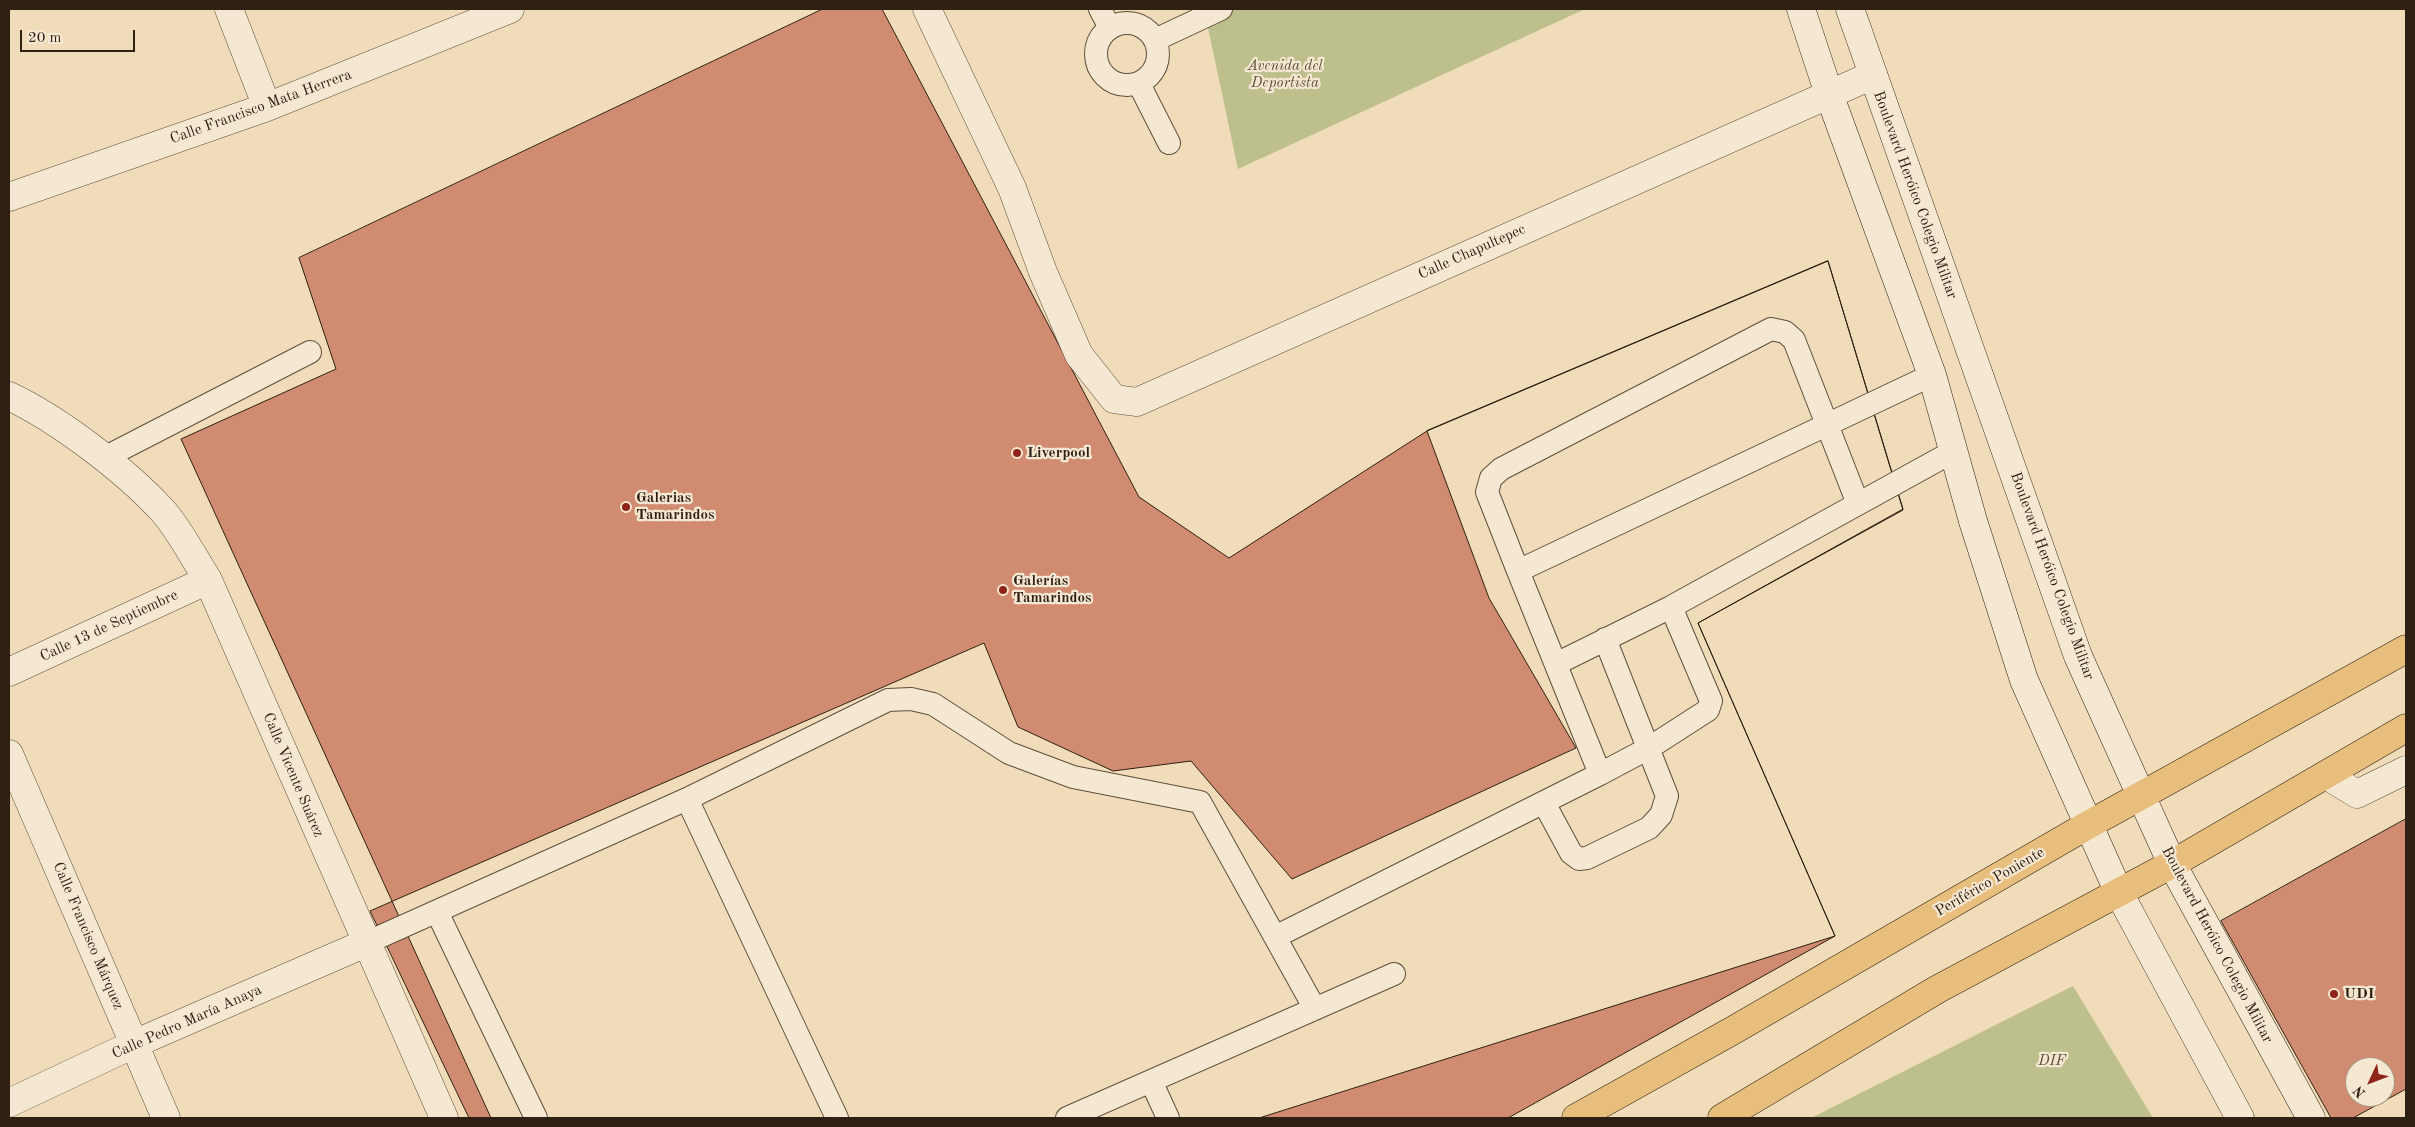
<!DOCTYPE html>
<meta charset="utf-8">
<style>
body{margin:0}
#map{position:relative;width:2415px;height:1127px;overflow:hidden;background:#f0dcb9;font-family:"Old Standard TT",serif}
canvas{display:block}
.frame{position:absolute;inset:0;border:10px solid #2e2012;pointer-events:none}
.north{position:absolute;left:2345px;top:1057px;width:50px;height:50px;box-sizing:border-box;background:#f5e8d2;border:1px solid #a59885;border-radius:50%;rotate:227deg;font-size:14px;font-weight:700;line-height:20px;text-align:center;color:#2e2012}
.north::after{content:'';display:block;margin:auto;width:18px;height:22px;background:#8f2418;clip-path:polygon(50% 0,100% 100%,50% 72%,0 100%)}
.scale{position:absolute;left:20px;top:30px;width:115px;height:22px;box-sizing:border-box;border:2px solid #2e2012;border-top:0;padding-left:6px;font-size:15px;line-height:18px;white-space:nowrap;color:#2e2012;-webkit-text-stroke:4px #f5e8d2;paint-order:stroke}
</style>
<div id="map">
<canvas width="2415" height="1127"></canvas>
<div class="frame"></div>
<div class="north">N</div>
<div class="scale">20 m</div>
</div>
<script>
const ctx = document.querySelector('canvas').getContext('2d');
ctx.lineJoin = 'round';
function paint(path, color) { ctx.fillStyle = color; ctx.fill(path, 'evenodd'); }
function strokePath(path, color, width, dash) { ctx.strokeStyle = color; ctx.lineWidth = width; ctx.lineCap = dash ? 'butt' : 'round'; ctx.setLineDash(dash || []); ctx.stroke(path); }
function drawText(font, color, halo, rows, align = 'center') {
  ctx.font = font + ' "Old Standard TT",serif'; ctx.lineWidth = 4.5; ctx.setLineDash([]); ctx.textBaseline = 'middle'; ctx.strokeStyle = halo; ctx.fillStyle = color; for (const [text, x, y, turn = 0] of rows) {
    ctx.save(); ctx.translate(x, y); ctx.rotate((+turn || 0) * Math.PI / 180); ctx.textAlign = isNaN(turn) ? turn : align; if (halo) ctx.strokeText(text, 0, 0); ctx.fillText(text, 0, 0); ctx.restore();
  }
}
const green = new Path2D(`
 M1204,9h381l-347,160z
 M2073,986l80,132h-342z`);
const building = new Path2D(`
 M823,9h59l257,488 90,61 198,-127 401,-170 75,248 -205,114 137,313 -576,182h-768l-310,-679 155,-70 -37,-111z
 M1828,261l75,249 -205,113 137,313 -327,182h-1039l-99,-207 614,-268 34,84 95,44 78,-10 101,118 284,-131 -87,-150 -62,-167z
 M2406,819v270l-53,29h-22l-110,-197zM2355,1067h30v30h-30z`);
const service = new Path2D(`
 M1100,9l10,19
 M1096 54a31 31 0 1 1 62 0a31 31 0 1 1-62 0Z
 M1155,40l66,-31
 M1139,84l30,59
 M104,458l206,-106
 M1518,571l-31,-79 4,-14 10,-9 270,-140 14,3 9,8 64,164
 M1556,664l115,-57 283,-156
 M1600,774l49,-26 59,-38 3,-9 -40,-94
 M687,799l201,-99 23,-1 22,5 76,49 64,24 127,25 115,207
 M1544,803l27,50 8,6 8,-1 62,-30 12,-13 6,-19 -62,-157
 M437,912l99,206
 M1275,937l325,-163 -82,-203 414,-196
 M366,943l321,-144 150,319
 M1151,1081l17,37
 M1067,1118l327,-144`);
const minor = new Path2D(`
 M229,9l38,98
 M927,9l85,179 31,84 36,83 35,44 23,3 736,-327
 M9,197l258,-90 243,-98
 M9,396c49,23 116,74 153,114 16,17 33,50 46,70l236,538
 M9,672l199,-92
 M9,754l157,364
 M2326,775l31,19 49,-24
 M9,1103l125,-59 232,-101`);
const secondary = new Path2D(`
 M1801,9l28,85 103,281 41,146 51,159 95,213 121,225
 M1850,9l228,647 94,208 139,254`);
const primary = new Path2D(`
 M1576,1118l156,-87 356,-206 318,-176
 M1722,1118l216,-129 234,-125 234,-136`);
const markers = [
 [1017,453,5,"#8f2418"],
 [626,507,5,"#8f2418"],
 [1003,590,5,"#8f2418"],
 [2334,994,5,"#8f2418"]
];
const parkNames = [
 ["Avenida del",1285,66],
 ["Deportista",1285,83],
 ["DIF",2052,1061]
];
const streetNames = [
 ["Calle Francisco Mata Herrera",261,107,-20],
 ["Boulevard Heróico Colegio Militar",1915,195,70],
 ["Calle Chapultepec",1472,252,-24],
 ["Boulevard Heróico Colegio Militar",2052,576,70],
 ["Calle 13 de Septiembre",109,626,-25],
 ["Calle Vicente Suárez",293,775,67],
 ["Periférico Poniente",1990,882,-30],
 ["Calle Francisco Márquez",88,936,67],
 ["Boulevard Heróico Colegio Militar",2217,945,62],
 ["Calle Pedro María Anaya",187,1022,-24]
];
const poiNames = [
 ["Liverpool",1027,453],
 ["Galerias",636,498],
 ["Tamarindos",636,515],
 ["Galerías",1013,581],
 ["Tamarindos",1013,598],
 ["UDI",2344,994]
];
paint(green, '#bdbf8d');
paint(building, '#d08b70');
strokePath(building, '#2e2012', 1);
strokePath(service, '#5e4f3c', 24);
strokePath(minor, '#5e4f3c', 29);
strokePath(secondary, '#2e2012', 29);
strokePath(primary, '#2e2012', 29);
strokePath(service, '#f5e8d2', 22);
strokePath(minor, '#f5e8d2', 28);
strokePath(secondary, '#f5e8d2', 28);
strokePath(primary, '#e8be7c', 28);
for (const [x, y, r, color] of markers) { const dot = new Path2D(); dot.arc(x, y, r, 0, 2 * Math.PI); ctx.fillStyle = color; ctx.fill(dot); strokePath(dot, '#f5e8d2', 2); }
drawText('italic 15px', '#595037', '#f5e8d2', parkNames);
drawText('15px', '#2e2012', '#f5e8d2', streetNames);
drawText('bold 15px', '#2e2012', '#f5e8d2', poiNames, 'left');
</script>
